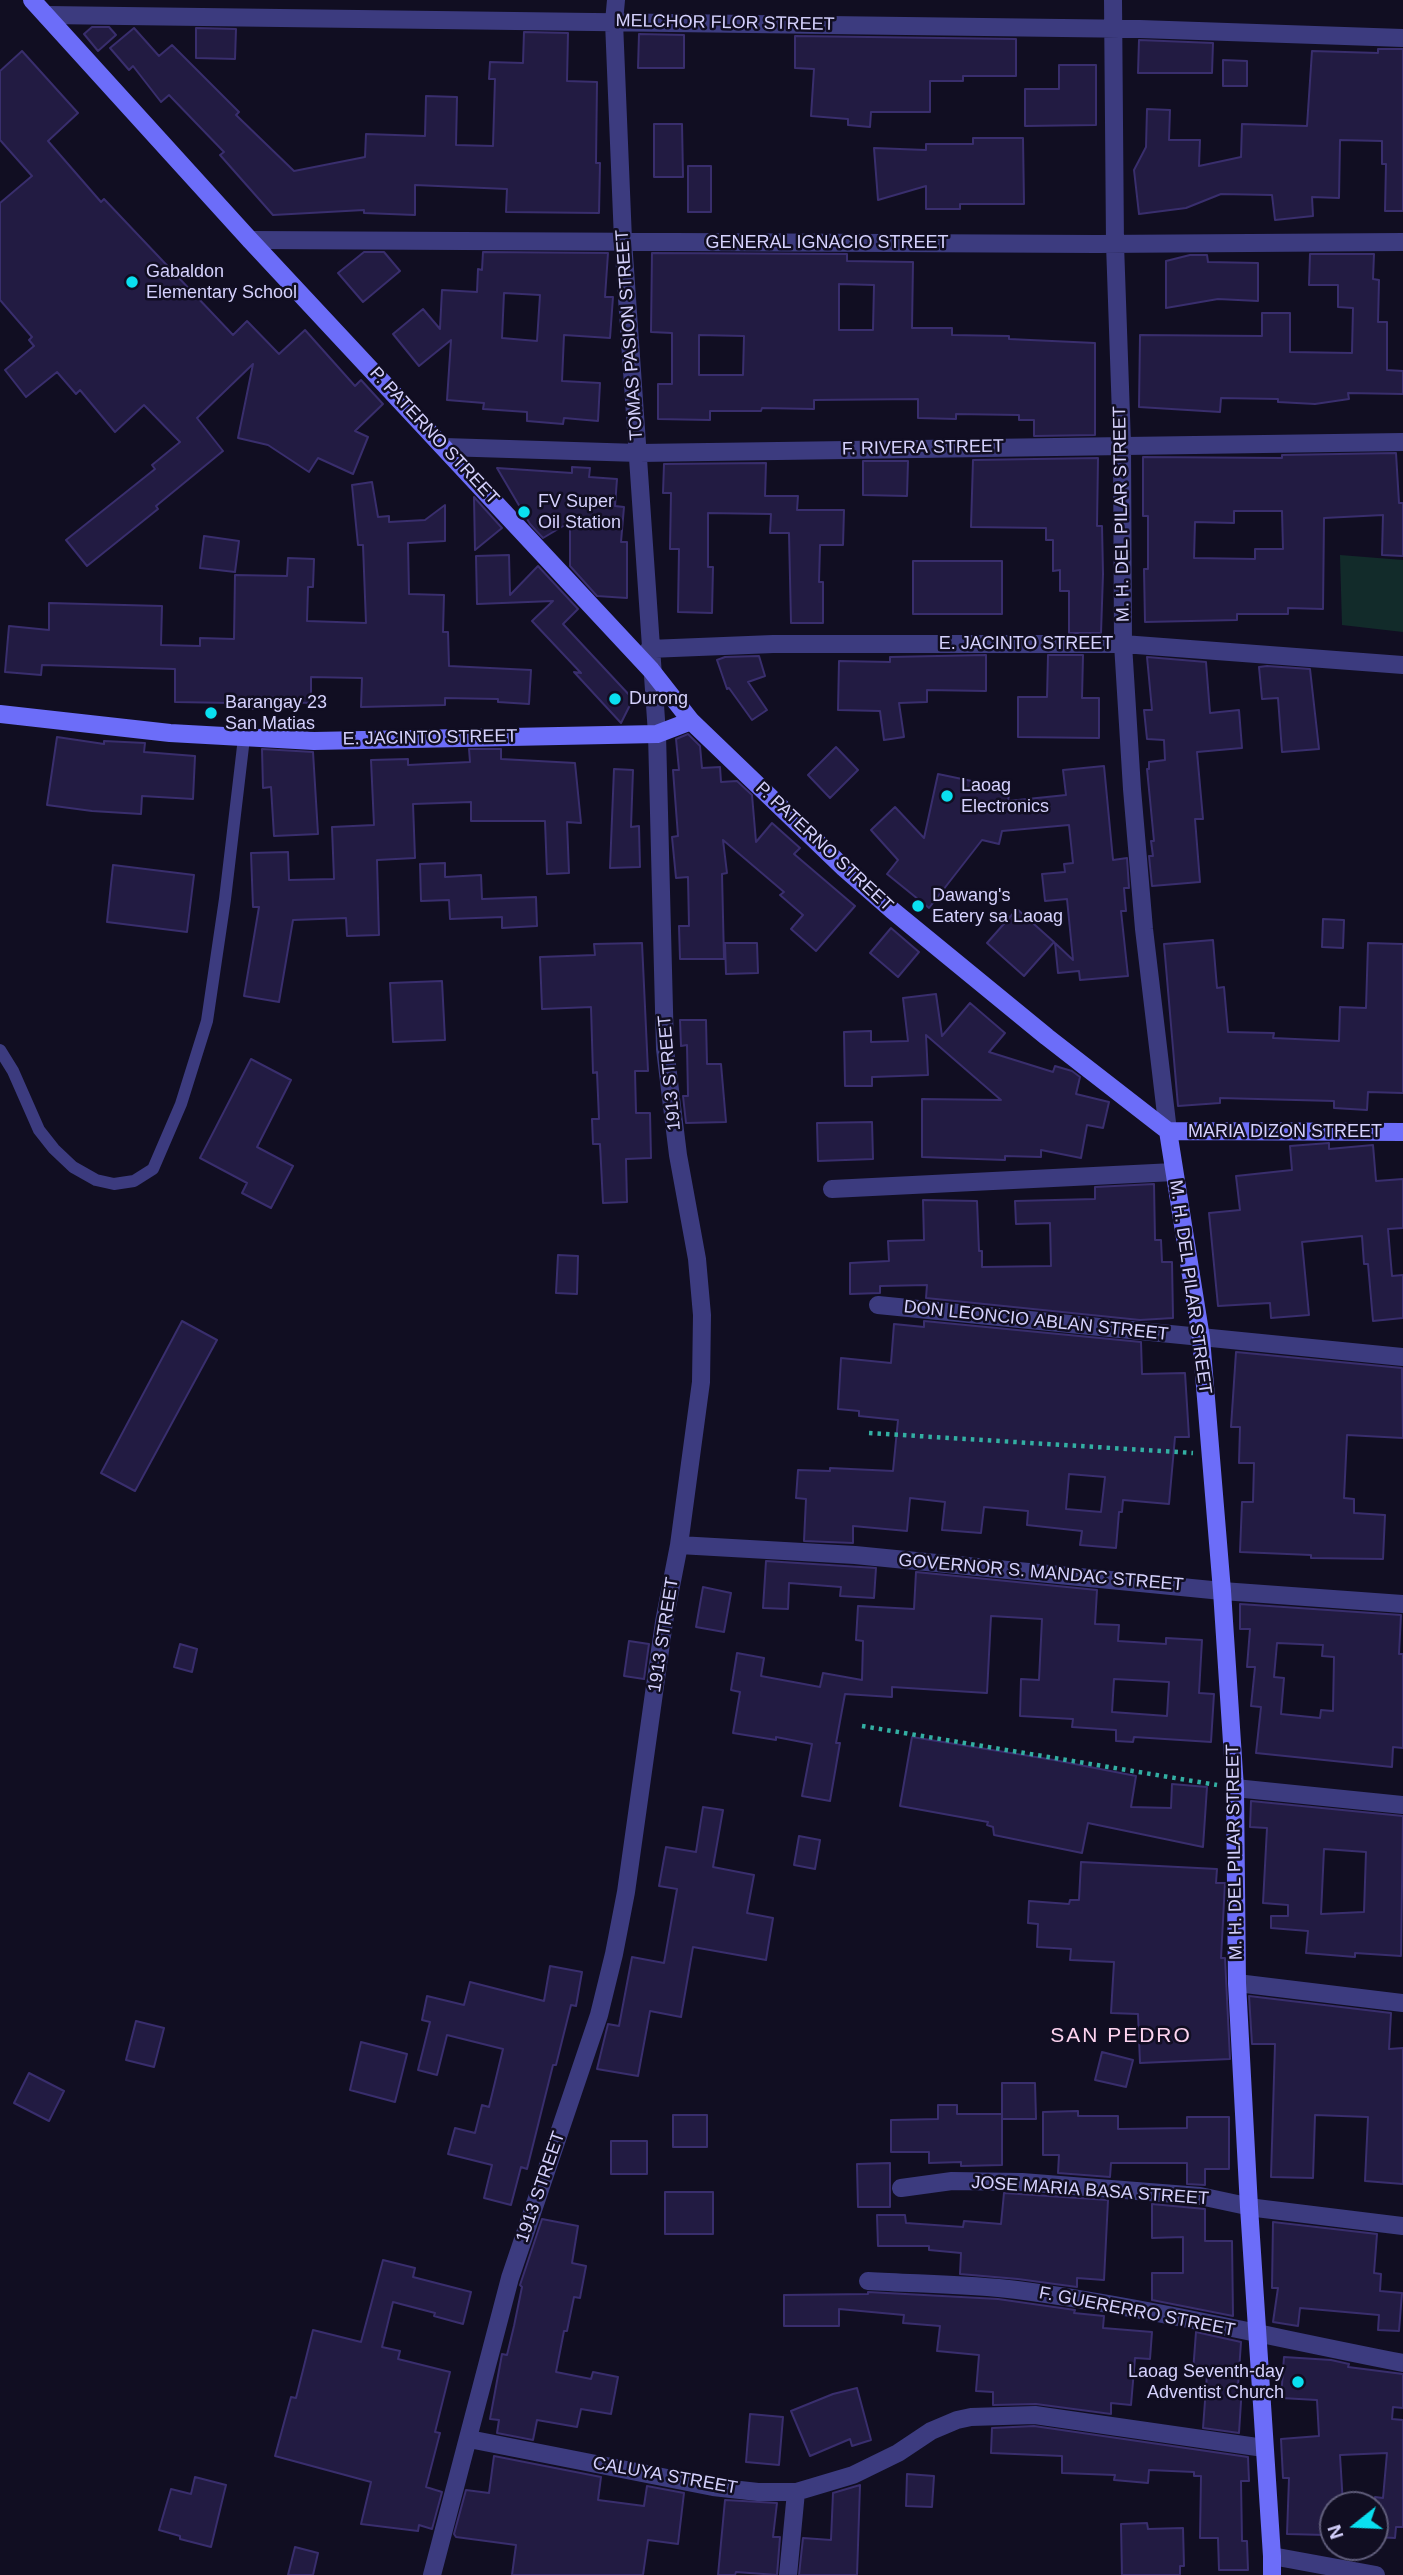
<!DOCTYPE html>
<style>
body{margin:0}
#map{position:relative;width:1403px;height:2575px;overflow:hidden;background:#110e22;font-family:Arial,sans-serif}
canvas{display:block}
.north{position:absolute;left:1319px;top:2491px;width:70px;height:70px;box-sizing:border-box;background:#110e22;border:2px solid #5f5c7a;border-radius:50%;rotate:252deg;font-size:19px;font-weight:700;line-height:28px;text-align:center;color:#d5d1fd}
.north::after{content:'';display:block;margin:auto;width:24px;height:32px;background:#0ae0f0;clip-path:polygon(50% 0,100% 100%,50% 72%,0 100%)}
</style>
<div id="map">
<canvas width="1403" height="2575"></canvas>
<div class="north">N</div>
</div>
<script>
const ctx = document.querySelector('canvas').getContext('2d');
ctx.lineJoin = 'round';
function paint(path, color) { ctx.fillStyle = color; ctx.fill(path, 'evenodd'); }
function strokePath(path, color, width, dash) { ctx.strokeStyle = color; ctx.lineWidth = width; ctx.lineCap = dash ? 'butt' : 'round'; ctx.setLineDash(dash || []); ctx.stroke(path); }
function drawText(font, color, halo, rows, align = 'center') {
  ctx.font = font + ' Arial,sans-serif'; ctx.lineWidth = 5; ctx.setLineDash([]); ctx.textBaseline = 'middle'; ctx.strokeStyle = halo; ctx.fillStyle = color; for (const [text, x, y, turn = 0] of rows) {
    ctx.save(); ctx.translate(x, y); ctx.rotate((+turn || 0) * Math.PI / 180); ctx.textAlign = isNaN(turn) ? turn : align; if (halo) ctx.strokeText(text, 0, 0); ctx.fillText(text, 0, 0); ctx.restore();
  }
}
const green = new Path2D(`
 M1340,555l63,5v72l-61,-7z`);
const building = new Path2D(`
 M92,27h17l7,8 -18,16 -14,-17z
 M134,28l25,28 13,-11 67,67 -3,3 58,56 71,-14 1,-23 59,2 1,-40 31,1 -1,48 37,1 2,-67h-6l1,-17 33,1 1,-31 44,1 -1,48 30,1 -1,81h4l-1,50 -93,-1 1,-23 -92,-4v30l-51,-2v-3l-91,5 -53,-60 4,-3 -55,-57 -8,7 -28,-36 -4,4 -19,-22z
 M196,28l40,1 -1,30 -39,-1z
 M639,34l45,1v33h-46z
 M795,36l221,3v37h-53v5h-33v31h-59l-1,15 -22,-2v-6l-37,-3 3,-47 -19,-1z
 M1139,40l74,3 -1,30h-74z
 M1378,49h25v162h-18l1,-47h-4v-23l-42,-1 -1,58 -27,-1 1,19 -38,4 -3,-25 -51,-1 -35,14 -47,6 -5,-44 12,-23 1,-38 23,1 -1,30h31l-1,26 42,-9 1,-33 65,2 5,-75 66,2z
 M22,51l56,62 -30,28 53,61 3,-3 129,136 14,-14 32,33 26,-24 50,56 6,-6 22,24 -28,27 13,6 -15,37 -35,-16 -9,14 -41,-27 -30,-7 15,-74 -56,54 26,33 -67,55 2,3 -71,57 -21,-26 89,-71 -3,-4 28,-23 -36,-37 -29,27 -35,-42 -4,4 -19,-22 -31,25 -21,-27 29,-24 -5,-6 3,-3 -32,-37v-97l32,-27 -32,-36v-69z
 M1223,60l24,1v25h-24z
 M1059,65h37v60l-71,1v-37h34z
 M654,124h28l1,53h-29z
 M973,138h50l1,66h-64v5h-34v-23l-48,14 -4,-52 52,2v-6h47z
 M688,166h23v46h-23z
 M364,252h20l16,19 -37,31 -25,-29z
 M483,252l125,1 -3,44h8l-3,41 -46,-3 -2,46 38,2 -2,38 -34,-3 -1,6 -36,-3v-9l-44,-3 1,-6 -37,-3 4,-60 -32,26 -26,-32 30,-25 17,20 2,-39 35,2 1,-23 4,1zM504,293l36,2 -3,46 -35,-3z
 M652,253l195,1v7l66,1 -1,66h40v7l57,1v3l86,4v92l-61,1v-16h-15v-5l-63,-1v5l-38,-1v-19l-104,1v9l-52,-1 -1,3h-51v9l-52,-1v-35h14v-51l-21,-1zM839,284l35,1 -1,45h-34zM699,335l45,1 -1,39h-44z
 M1310,254h64l-1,25 6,1 -1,42h9v48l16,1v23l-55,-1 1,6 -34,5 -37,-2v-3l-57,-1 -1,14 -81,-5 1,-72 122,1v-23h28v39l62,1 1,-45 -15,-1v-22h-29z
 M1190,255h17l1,7 50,1v38l-40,-2 -52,9v-47z
 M1396,453l3,50h4v53l-21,-1 1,-40 -59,3 -1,91 -35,-1v6h-51v6l-92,2 -1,-53h4v-53h-5v-59l139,1v-3zM1234,511h48l1,38h-28v10l-61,-1 1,-36 39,1z
 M1098,458l-1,68h5l1,48 -2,59h-32v-42h-9v-21l-7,1v-31h-7v-12l-75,-1 2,-67z
 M863,461h45l-1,35 -44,-1z
 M766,463l-1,33h33l-1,14h47l-1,35h-23l-1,37h4v41h-32l-2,-90h-19l1,-19 -63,-1v54h5l-1,46 -34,-1 1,-63h-9l1,-56h-8l1,-29z
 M572,467l18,1 -1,9 28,2 -2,27 9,1 -3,35h6v56l-30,-2 -27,-30v-44l-27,16 -13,-14 -33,-56 75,5z
 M372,482l6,35 11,-1v6l36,-2 20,-15v36l-37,2 1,51 35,1 -1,37h5l1,34 82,4 -2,34 -31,-2v-3l-53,-1v7l-84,2 1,-29 -51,-1v26l-30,-1v4h-25v3l-24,-1v-5l-57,-1v-33l-133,-4 -1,10 -36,-3 4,-46 40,4v-27l113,3 -1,39 39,1v-8l34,1 1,-64 52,1 1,-18 26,1 -1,28h-5l-1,34 59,2 -3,-78h-5l-6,-60z
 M474,497l28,31 -27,22z
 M204,536l35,5 -4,31 -35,-4z
 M509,555l1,40 28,-29 40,43 -15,15 70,75 -12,24 -47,-51 7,1 -49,-52 21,-20 -76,3 -1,-48z
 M913,561h89v53h-89z
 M986,655v36l-59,-1v12l-28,1 5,34 -20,3 -4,-29 -42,-1 1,-49 51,1v-5z
 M1048,655h35l-1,43h17v40l-81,-1v-40h29z
 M759,656l6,20 -17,6 19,28 -15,10 -23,-32 -2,1 -10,-29 8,-3z
 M1147,657l59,5 4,51 29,-3 3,38 -45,4 6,67h-8l5,63 -48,4 -3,-30h4l-2,-15h3l-7,-72h2v-7l16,-2 -1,-20 -17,-1 -3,-29h8z
 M1267,666l43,3 9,80 -37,3 -4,-54 -16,1 -3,-32z
 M688,734l12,12 2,22 18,-1 1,15 16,-1 15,14 4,47 16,-19 28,25 -6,6 61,52 -39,45 -25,-22 12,-14 -23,-20 4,-3 -61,-52 4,33 -5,1 2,85h-44l-1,-33h10l-1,-49 -12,1 -4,-41 6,-1 -5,-66h6l-3,-31z
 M57,737l47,7v-3l41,2 -1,9 51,4 -2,43 -51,-3 -1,18 -49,-3 -45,-6z
 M836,747l22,23 -28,28 -22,-23z
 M262,749l51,3 5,82 -44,2 -3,-49 -8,1z
 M469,749h32v10l74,4 6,60 -14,-1 2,51 -22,1 -2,-53h-74v-19l-58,2 2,54 -38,2 2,75 -32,1 -1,-18 -53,2 -14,82 -35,-6 15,-89h-6l-2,-54 37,-1 1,28 45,-1 -2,-52 42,-2 -3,-65 37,-1v6l62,-3z
 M1104,766l9,94 14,-2 2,30h-5l2,23h-5l7,65 -48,4 -1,-9 -21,2 -3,-30 18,17 -6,-61 -22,2 -3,-27 23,-2 -1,-8 9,-1 -4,-38 -67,6 -3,13 -17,-4 -53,68 -42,-34 11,-14 -27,-30 24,-23 29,31 14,-64 72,15 -2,12 58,-6 -3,-25z
 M614,769l19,1 -2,57 8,-1 1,41 -30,1z
 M445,863v14l36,-2 1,24 54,-2 1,29 -35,2v-11l-52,2 -1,-19 -28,1 -1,-37z
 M113,865l81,10 -7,57 -80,-10z
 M1017,909l37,33 -30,34 -37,-33z
 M1323,919l21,1 -1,28 -21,-1z
 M891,928l28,24 -21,25 -28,-24z
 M1213,940l4,48 7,-1 4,45 46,1 -1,5 66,3 1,-34 26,1 2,-65 35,1v149l-35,-1 -1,18 -33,-2v-7l-114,-3v5l-42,3 -14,-162z
 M642,943l6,128h-13l1,42h14l1,45 -25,1 1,43 -24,1 -3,-59h-7l-1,-25h7l-2,-47 -4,1 -2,-66 -49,2 -2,-52 55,-2 -1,-11z
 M725,943h32l1,30 -32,1z
 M442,981l3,59 -52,2 -3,-59z
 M936,994l6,42 28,-33 35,30 -16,19 64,20 2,-6 17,5 8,6 -4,17 33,8 -6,26 -16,-3 -6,33 -40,-8v7l-36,-1v4l-83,-3v-58l79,1 -75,-65 2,40 -56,2v9h-27l-1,-54 27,-1v11l37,-1 -5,-43z
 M680,1020h26l1,44h14l5,58 -40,1 -3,-27h5l-1,-51 -6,1z
 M251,1059l40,21 -34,67 36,19 -22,42 -29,-15 5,-10 -47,-25z
 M872,1122l1,37 -55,2 -1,-38z
 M1329,1143v6l44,-4 3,36 27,-2v49l-15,1 4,47 11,-1v43l-30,3 -5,-57h-4l-2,-28 -60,6 7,73 -38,3 -1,-15 -52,3 -9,-93 31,-3 -4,-34 56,-6 -2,-24z
 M1154,1184l1,56h6l1,22h10l1,56 -33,2 -214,-22 1,-13 -47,1v7l-30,1v-31l39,-2 -1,-20 36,-1 -1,-40 54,1 2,50h3v16l69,-1 -1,-43 -34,1 -1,-23 80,-2v-12z
 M558,1255l20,1 -1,38 -21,-1z
 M182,1321l35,19 -82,151 -34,-18z
 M924,1321l217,21 1,32 43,-1 4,64h-14l-6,67 -46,-4 -1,12h-3l-3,36 -36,-3 2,-14 -55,-6 1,-14 -44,-4 -3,26 -39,-3 3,-28 -35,-4 -3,33 -54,-5v17l-49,-2 2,-42 -10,-1 2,-28 32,1v-3l63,3 5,-51 -39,-4v-5l-21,-2 3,-51 50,5 3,-39 30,3zM1069,1474l36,3 -4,35 -35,-3z
 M1236,1352l166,16 1,70 -56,-3 -3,63 10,1v14l31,2 -2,44 -72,-1v-3l-71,-3 2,-50h11l1,-39h-15l1,-36h-9z
 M766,1561l110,7 -2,30 -34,-2 1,-9 -52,-4 -1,26 -25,-1z
 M916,1572l181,18 -2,34 24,1 -1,16 48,3v-6l36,2 -3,53 15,1 -3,48 -77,-5 -1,5 -17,-1v-11l-44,-3 1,-8 -53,-3 1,-37 18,1 3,-61 -51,-3 -4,77 -95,-6v10l-47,-3 -9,49h4l-10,58 -28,-5 10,-52 -36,-7v3l-43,-7 7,-41 -9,-2 6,-37 27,5 -3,18 59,11 3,-14 39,7 1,-39 -7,-1 2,-34 56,3zM1114,1679l55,3 -2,34 -55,-4z
 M703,1587l28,6 -7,39 -28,-5z
 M1240,1604l161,11 -2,39h4v94l-10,-1 -1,20 -136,-14 5,-46 -10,-1 4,-39h-8l3,-38h-10zM1277,1643l46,2 -1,11 12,1 -1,54 -12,-1 -1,8 -39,-4 3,-36 -10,-1z
 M629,1641l20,3 -5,35 -20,-3z
 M180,1644l17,5 -5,23 -18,-5z
 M912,1737l142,23 82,16 -5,31 40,1 1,-24 35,3 -4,60 -115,-24 -6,30 -88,-18 -1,-8 -6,-2 1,-3 -88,-16z
 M1251,1801l152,15 -2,140 -46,-3v4l-49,-4 2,-22 -37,-3v-12h17v-11l-25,-2 4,-75 -17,-1zM1324,1849l42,3 -2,60 -43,2z
 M703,1807l20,3 -10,57 41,8 -7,38 26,5 -7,42 -73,-13 -12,70 -31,-6 -12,65 -41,-7 11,-45 11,2 13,-69 32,6 13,-74 -18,-3 7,-39 30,5z
 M799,1836l21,4 -5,29 -21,-4z
 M1081,1862l136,7 -1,14h9l-4,75h4l5,101 -90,4 -2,-49 -27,-1 3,-51 -44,-2 1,-11 -34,-2 1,-23 -10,-1 1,-22 40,3 1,-4h9z
 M550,1966l32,6 -6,34 -5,-1 -15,60h-3l-26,104 -6,-2 -10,38 -27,-7 8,-33 -44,-11 7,-26 20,5 7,-28 7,2 14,-58 -56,-14 -10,40 -19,-5 12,-48 -8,-2 5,-24 37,9 6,-23 74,19z
 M1249,1996l142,17 -2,36 14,-1v136l-38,-3 3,-64 -53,-2 -2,63 -42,-1 4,-133h-23z
 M136,2021l28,7 -10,39 -28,-7z
 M361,2042l46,12 -12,48 -45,-12z
 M1102,2052l31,8 -7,27 -31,-7z
 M29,2073l35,18 -15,30 -35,-18z
 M1002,2083h33l1,36h-34z
 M938,2105h19v9h45v51l-41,1v-4l-32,1v-11h-38v-32l47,-1z
 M1078,2111v5h40v13l69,-1v-11h42v52h-24v16l-18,-1v-21h-76l-1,14 -52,-4 1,-18h-16v-43z
 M673,2115h34v32h-34z
 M611,2141h36v33h-36z
 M890,2163v44h-32l-1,-43z
 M665,2192h48v42h-48z
 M1004,2193l104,7 -4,80 -27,-2v9l-59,-8 -58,-5 1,-21 -32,-3v-4h-51l-1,-31h28l1,8 57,4 1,-6 37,3z
 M1152,2204l53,5v32h27l1,75 -81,-16v-27h31v-36l-31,1z
 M542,2219l36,7 -6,37 14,3 -6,32 -6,-1 -7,34h-3l-8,41 35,7 2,-7 25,5 -7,37 -30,-5 -4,18 -40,-7 -4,20 -36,-7 2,-13 -9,-1 12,-65 5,1 7,-29 8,-39 -2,-2z
 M1273,2222l104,12 -3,39 7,1 -1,17 22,2 -3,38 -21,-1 1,-15 -79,-7 -2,18 -25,-4 5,-34h-6z
 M383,2260l32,8 -2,9 58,15 -8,32 -29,-8 1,-3 -42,-11 -11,45 18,4 -2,8 52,13 -15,60 5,1 -14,54 16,5 -10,37 -13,-4 -1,6 -57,-7 10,-42 -96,-26 16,-59 5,1 17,-68 48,12z
 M868,2292l130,7 77,11 -1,3 30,3 -1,12 49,4 -2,27 -15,-1 -4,47 -20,-2v11l-75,-10 -43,1v-13l-17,-1 3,-36 -42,-4 3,-25 -37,-3 1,-8 -65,-6v17h-55v-31l84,-1z
 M1196,2332l45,10 -3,44h4l-3,47 -36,-5 4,-54 -14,-2z
 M1284,2357l47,3 18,4 -1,3 55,7v34l-10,-1 -1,12 11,1v107h-7l-1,11 -20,-1v-40l8,1 4,-45 -47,2 3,50h-16l-1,30 -39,-1 2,-56h-6l-2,-39 38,-3 -2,-36 -36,-2z
 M857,2388l14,52 -19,6 -2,-7 -40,17 -19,-45 42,-17z
 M750,2414l33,3 -4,48 -33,-3z
 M1034,2426l214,31 1,24h-8l1,60h5l1,29h-29l-1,-32h-18l1,-62h-7v-4l-45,-2 -1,13 -34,-3 1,-5 -53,-2v-17l-71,-3 1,-25z
 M494,2456l107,21 -3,23 46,6 3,-20 37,7 -6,51 -30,-4 -5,35h-131l4,-30 -60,-8 -2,-3 12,-44 23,3z
 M907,2474l27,2 -2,31 -26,-1z
 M195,2477l31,8 -15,62 -31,-8v-3l-21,-6 12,-41 20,5z
 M860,2485l-3,90h-58l4,-37 28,2 2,-47z
 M725,2500l52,3 -4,34h7l-3,38 -41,-3 -1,3h-17z
 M1147,2523l1,6 35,-1 1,38h-4v9h-58l-1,-51z
 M295,2547l23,6 -5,22h-25z`);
const path = new Path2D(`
 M869,1433l324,20
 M862,1726l355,59`);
const lane = new Path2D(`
 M0,1050l13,21 26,59 15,19 19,18 23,13 18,4 20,-3 19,-12 28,-65 26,-83 18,-122 19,-161`);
const street = new Path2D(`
 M1113,0l2,244 7,200 1,200 9,145 12,140 24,202
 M46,15l1094,14 263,9
 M250,240l847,4 306,-2
 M444,447l195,6 764,-11
 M649,649l124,-5h350l280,21
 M832,1189l342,-17
 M878,1305l525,52
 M679,1545l176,10 367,36 181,13
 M1235,1788l168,17
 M1237,1983l166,20
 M901,2188l51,-7 70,1 178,14 56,12 147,18
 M868,2281c50,3 100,3 149,9 130,17 257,48 386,73
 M469,2439l244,48 45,5h38l57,-17 45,-22 33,-22 26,-11 14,-3 64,-2 229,33
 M1272,2556l104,19
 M432,2575l78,-297 89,-263 15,-61 12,-62 38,-270 15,-77 22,-163 1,-67 -5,-56 -19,-104 -13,-106 -8,-315 -34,-494 -9,-218 2,-22
 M788,2575l8,-83`);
const secondary = new Path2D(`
 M32,0l218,240 401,430 40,51 153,147 48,42 155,127 121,94
 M0,714l170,19 144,8 343,-7 34,-13
 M1168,1131l33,207 21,253 13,197 2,195 12,224 23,349v19
 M1168,1131l235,1`);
const markers = [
 [132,282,7,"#0ae0f0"],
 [524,512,7,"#0ae0f0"],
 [615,699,7,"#0ae0f0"],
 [211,713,7,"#0ae0f0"],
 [947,796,7,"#0ae0f0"],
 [918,906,7,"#0ae0f0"],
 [1298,2382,7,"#0ae0f0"]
];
const streetNames = [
 ["MELCHOR FLOR STREET",725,23,1],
 ["GENERAL IGNACIO STREET",827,243],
 ["TOMAS PASION STREET",630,335,-94],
 ["P. PATERNO STREET",434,436,47],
 ["F. RIVERA STREET",923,448,-1],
 ["M. H. DEL PILAR STREET",1122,514,-91],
 ["E. JACINTO STREET",1026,644],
 ["E. JACINTO STREET",430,738,-1],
 ["P. PATERNO STREET",824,847,43],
 ["1913 STREET",670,1073,-95],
 ["MARIA DIZON STREET",1285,1132],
 ["M. H. DEL PILAR STREET",1190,1287,82],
 ["DON LEONCIO ABLAN STREET",1036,1321,6],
 ["GOVERNOR S. MANDAC STREET",1041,1573,5],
 ["1913 STREET",664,1635,-81],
 ["M. H. DEL PILAR STREET",1235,1852,-91],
 ["1913 STREET",541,2187,-71],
 ["JOSE MARIA BASA STREET",1090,2191,4],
 ["F. GUERERRO STREET",1137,2312,11],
 ["CALUYA STREET",665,2476,10]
];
const poiNames = [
 ["Gabaldon",146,272],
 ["Elementary School",146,293],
 ["FV Super",538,502],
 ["Oil Station",538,523],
 ["Durong",629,699],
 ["Barangay 23",225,703],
 ["San Matias",225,724],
 ["Laoag",961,786],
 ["Electronics",961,807],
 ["Dawang's",932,896],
 ["Eatery sa Laoag",932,917],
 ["Laoag Seventh-day",1284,2372,"right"],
 ["Adventist Church",1284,2393,"right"]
];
const quarterNames = [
 ["SAN PEDRO",1121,2036]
];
paint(green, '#122b2a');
paint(building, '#221b42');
strokePath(building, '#392e6d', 2);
strokePath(path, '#33afa3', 4.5, [3.5, 5]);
strokePath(lane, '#3c3b7f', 12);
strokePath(street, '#3c3b7f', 18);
strokePath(secondary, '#6c6df9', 18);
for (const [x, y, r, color] of markers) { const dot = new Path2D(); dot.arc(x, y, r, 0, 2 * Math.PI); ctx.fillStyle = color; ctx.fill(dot); strokePath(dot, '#110e22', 2.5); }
drawText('18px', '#d5d1fd', '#110e22', streetNames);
drawText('18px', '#d5d1fd', '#110e22', poiNames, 'left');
ctx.letterSpacing = '2px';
drawText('21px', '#fdd3ef', '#110e22', quarterNames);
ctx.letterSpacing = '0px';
</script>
